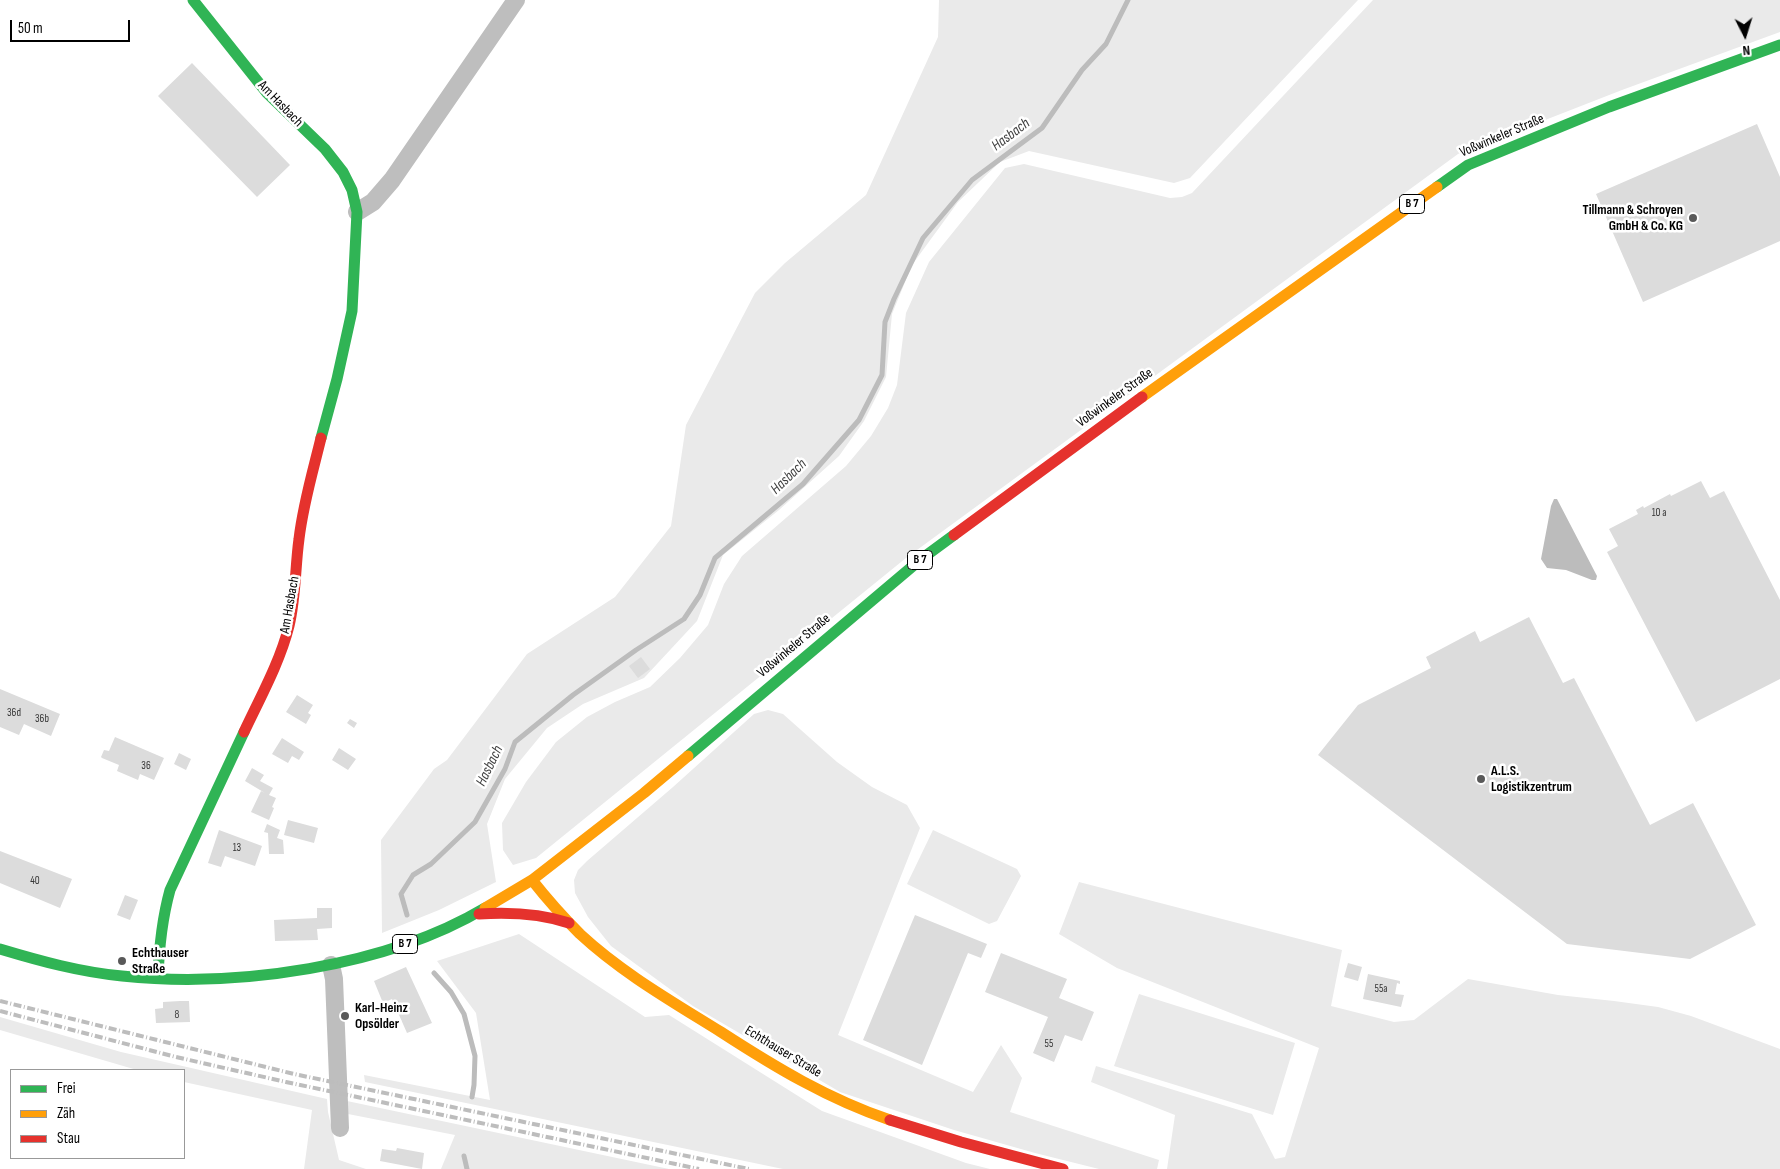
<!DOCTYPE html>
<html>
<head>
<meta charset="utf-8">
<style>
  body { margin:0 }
  #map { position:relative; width:1780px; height:1169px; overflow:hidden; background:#fff; font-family:"Sofia Sans Condensed",sans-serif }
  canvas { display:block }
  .legend { position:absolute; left:10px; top:1069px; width:175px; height:90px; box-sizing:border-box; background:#fff; border:1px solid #999; margin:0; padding:6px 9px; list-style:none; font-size:15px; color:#000 }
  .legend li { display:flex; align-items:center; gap:10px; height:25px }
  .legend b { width:25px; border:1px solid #999 }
  .north { position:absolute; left:1720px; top:10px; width:50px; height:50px; -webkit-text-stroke:4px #fff; paint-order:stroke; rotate:175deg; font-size:14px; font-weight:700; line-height:20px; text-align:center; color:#000 }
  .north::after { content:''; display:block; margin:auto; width:18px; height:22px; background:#000; clip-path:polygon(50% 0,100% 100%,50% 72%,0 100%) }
  .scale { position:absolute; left:10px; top:20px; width:120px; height:22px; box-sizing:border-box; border:2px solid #000; border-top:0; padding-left:6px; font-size:15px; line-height:18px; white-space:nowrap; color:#000; -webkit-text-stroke:4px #fff; paint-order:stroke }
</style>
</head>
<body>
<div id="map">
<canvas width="1780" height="1169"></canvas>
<ul class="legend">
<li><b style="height:6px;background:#30b455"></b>Frei</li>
<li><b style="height:6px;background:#ff9f0a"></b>Zäh</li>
<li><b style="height:6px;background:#e5322d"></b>Stau</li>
</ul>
<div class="north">N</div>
<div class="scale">50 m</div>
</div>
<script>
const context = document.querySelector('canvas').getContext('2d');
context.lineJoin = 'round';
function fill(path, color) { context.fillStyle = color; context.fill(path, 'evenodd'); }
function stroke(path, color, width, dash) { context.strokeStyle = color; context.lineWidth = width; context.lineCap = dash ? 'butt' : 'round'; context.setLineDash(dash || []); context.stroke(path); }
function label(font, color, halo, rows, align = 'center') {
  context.font = font + ' "Sofia Sans Condensed",sans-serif'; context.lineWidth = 5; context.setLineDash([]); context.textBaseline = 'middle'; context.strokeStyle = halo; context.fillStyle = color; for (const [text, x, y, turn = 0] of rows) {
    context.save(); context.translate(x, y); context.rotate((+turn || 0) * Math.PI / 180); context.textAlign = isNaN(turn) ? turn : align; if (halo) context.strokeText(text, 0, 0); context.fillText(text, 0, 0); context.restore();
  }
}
fill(new Path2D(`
  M939,0H1358L1190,178L1174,183L1029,151L1000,162L958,202L912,265L892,314L886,377L864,421L839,456L779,510L723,555L697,621L644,678L583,704L547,728L505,779L487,824L496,882L439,910L382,933L381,840L434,769L447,760L527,654L615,597L671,526L686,425L755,293L785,263L866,195L938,37Z
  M1373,0H1780V32L1622,90L1458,154L906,558L536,858L513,865L503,850L502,823L526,782L556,742L587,717L615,702L650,687L680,658L708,625L724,584L742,556L846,466L871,436L888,408L897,385L906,313L929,262L1005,168L1024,164L1170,198L1182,197L1192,193Z
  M768,710L783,714L837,762L872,787L907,805L920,828L838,1035L973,1092L1001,1045L1022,1078L1010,1112L1159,1160L1157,1169H1099L1035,1153L954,1130L840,1092L693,1006L611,946L588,917L575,893L574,880L578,870L587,861L673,787L754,714Z
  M933,830L1017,869L1021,876L997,921L989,924L907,884Z
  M1079,882L1342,950L1331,1006L1394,1022L1414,1020L1468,979L1558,995L1614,1001L1658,1007L1691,1016L1780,1049V1169H1167L1175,1115L1091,1082L1096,1066L1252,1114L1275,1159L1285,1157L1319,1048L1117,968L1059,934Z
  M519,934L645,1017L669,1015L822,1111L966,1163L990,1169H783L365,1082L364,1075L490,1100L476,1013L437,961Z
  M1139,994L1295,1043L1273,1115L1114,1066Z
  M0,1017L121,1052L327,1099L328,1112L339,1160L366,1169H304L312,1110L184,1082V1070H137L0,1030Z
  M347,1101L669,1169H441L455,1135L348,1114Z`), '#eaeaea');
fill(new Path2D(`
  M1554,499H1557L1597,576L1596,580H1592L1566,570L1547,568L1541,559L1551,506Z`), '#bcbcbc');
stroke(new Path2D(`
  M407,915L401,894L413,875L431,864L475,822L505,769L515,742L573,695L636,650L684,619L700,595L715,558L803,484L859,420L882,375L885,322L894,299L923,238L972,180L1042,128L1082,70L1106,44L1128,0
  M434,973L451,992L464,1014L475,1056L474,1085L472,1097
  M464,1156L467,1169`), '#bcbcbc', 5);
fill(new Path2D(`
  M192,63L290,165L257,197L158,96Z
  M1757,124L1780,177V241L1643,302L1596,194Z
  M1701,481L1710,498L1724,491L1780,600V679L1696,722L1607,552L1618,546L1609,529L1638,514L1636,510L1643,506L1644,508L1670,494L1671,496Z
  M1529,617L1563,683L1574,678L1650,825L1693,803L1756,925L1690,959L1567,944L1318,755L1358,705L1431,668L1426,657L1475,631L1480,642Z
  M641,657L650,669L638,678L629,666Z
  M0,689L60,714L51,736L24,724L19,735L0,727Z
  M297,695L313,705L308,713L311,715L306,724L286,712Z
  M350,719L357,723L354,728L347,723Z
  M115,737L164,758L154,780L140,774L138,780L117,771L119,765L102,758L101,757L104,750L109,751Z
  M282,738L304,752L299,760L292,756L288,763L272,754Z
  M339,748L356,759L348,770L332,760Z
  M179,753L191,759L186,770L174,764Z
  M252,768L264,775L260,781L273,788L269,795L276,798L272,807L274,808L269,820L251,812L261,791L265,793L245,781Z
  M288,820L318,828L314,843L284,835Z
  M267,824L280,830L277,838L283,840L284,854H269L268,833L264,832Z
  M219,830L262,846L255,866L225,856L221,867L208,863Z
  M0,851L72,879L60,908L0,883Z
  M125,895L138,900L130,920L117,915Z
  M317,908H332V928L317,929L318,940L275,941L274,920L317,918Z
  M915,915L987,944L981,958L968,953L922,1065L863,1040Z
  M1001,953L1067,979L1059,998L1094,1012L1082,1041L1065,1035L1054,1062L1033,1053L1048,1017L985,992Z
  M1348,963L1362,967L1358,981L1344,977Z
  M406,967L432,1023L407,1033L392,999L383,1003L374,981Z
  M1368,974L1400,981V984L1397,983L1395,994L1404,995L1401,1007L1363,999Z
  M180,1001H189L190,1022L156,1023L155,1009L163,1008V1002Z
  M397,1148L424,1153L422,1169L380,1161L382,1149L396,1151Z`), '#dcdcdc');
stroke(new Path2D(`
  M357,212L373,202L392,180L516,0
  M331,965L334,979L340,1128`), '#bebebe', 18);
stroke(new Path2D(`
  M193,0L267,93L325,149L343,172L352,190L357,212L352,311L337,379L321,438
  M1437,187L1468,165L1609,107L1780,45
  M688,756L920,560L954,535
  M0,949C40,961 80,972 122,976C236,988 386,967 485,908
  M158,978C159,948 162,919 170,890L244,732`), '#30b455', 11);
stroke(new Path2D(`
  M1142,397L1437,187
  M532,880C547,899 563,917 580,934C622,973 673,1002 721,1032C775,1067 828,1099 890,1120
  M485,908L532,880L644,793L688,756`), '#ff9f0a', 11);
stroke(new Path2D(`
  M954,535L1142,397
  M244,732C260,698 280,662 289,626C296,597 295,568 299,539C303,504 313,471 321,438
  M479,914C510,912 539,913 569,923
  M890,1120L961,1142L1063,1169`), '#e5322d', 11);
stroke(new Path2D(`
  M0,1001L294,1074L749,1169
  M0,1011L176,1057L286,1082L699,1169`), '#bdbdbd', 4, [8, 2.5, 1, 2.5]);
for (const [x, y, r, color] of [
  [1693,218,5,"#595959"],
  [1481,779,5,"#595959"],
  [122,961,5,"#595959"],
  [345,1016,5,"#595959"]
]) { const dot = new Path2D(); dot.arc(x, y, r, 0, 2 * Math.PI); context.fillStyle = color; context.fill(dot); stroke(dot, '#fff', 2); }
label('11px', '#373737', null, [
  ["10 a",1659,513],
  ["36d",14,713],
  ["36b",42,719],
  ["36",146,766],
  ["13",237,848],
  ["40",35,881],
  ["55a",1381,989],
  ["8",177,1015],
  ["55",1049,1044]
]);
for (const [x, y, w] of [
  [1412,204,25],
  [920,560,25],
  [405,944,25]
]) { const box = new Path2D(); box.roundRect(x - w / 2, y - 9.5, w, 19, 4); context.fillStyle = '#fff'; context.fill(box); stroke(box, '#000', 1); }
label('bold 12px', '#000', null, [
  ["B 7",1412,204],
  ["B 7",920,560],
  ["B 7",405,944]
]);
label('14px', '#000', '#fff', [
  ["Am Hasbach",280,104,46],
  ["Voßwinkeler Straße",1502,136,-23],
  ["Voßwinkeler Straße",1115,398,-36],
  ["Am Hasbach",290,605,-80],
  ["Voßwinkeler Straße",794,646,-40],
  ["Echthauser Straße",783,1052,31]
]);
label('bold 14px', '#000', '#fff', [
  ["Tillmann & Schroyen",1683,210,"right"],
  ["GmbH & Co. KG",1683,226,"right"],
  ["A.L.S.",1491,771],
  ["Logistikzentrum",1491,787],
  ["Echthauser",132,953],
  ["Straße",132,969],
  ["Karl-Heinz",355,1008],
  ["Opsölder",355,1024]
], 'left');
label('italic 15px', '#404040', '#fff', [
  ["Hasbach",1011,135,-37],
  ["Hasbach",789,477,-44],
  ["Hasbach",490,766,-64]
]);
</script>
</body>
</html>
